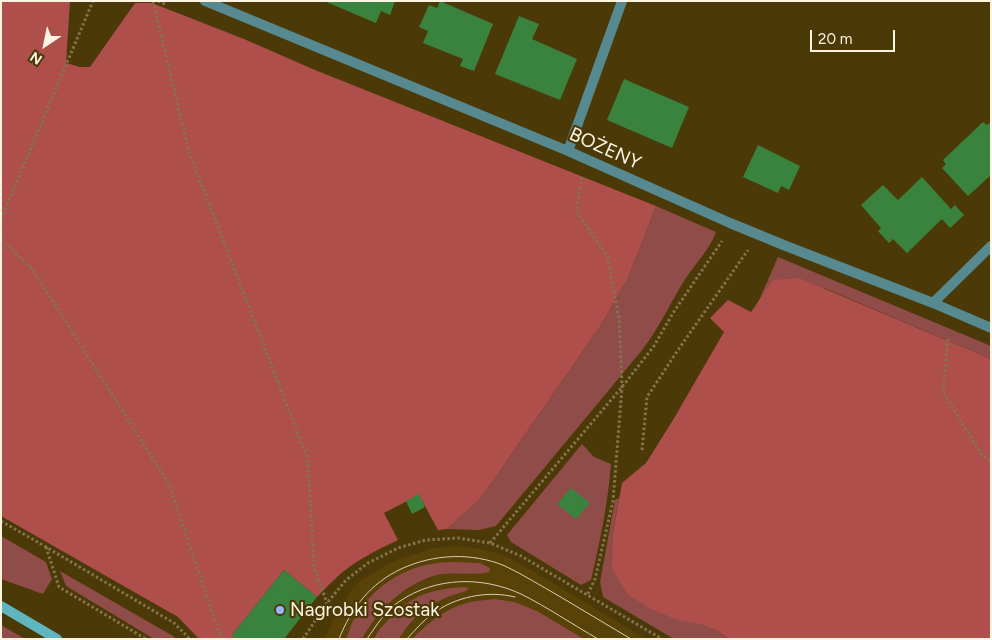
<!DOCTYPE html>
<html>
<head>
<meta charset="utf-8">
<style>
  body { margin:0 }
  #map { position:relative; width:992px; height:640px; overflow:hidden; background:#4c3908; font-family:Figtree,sans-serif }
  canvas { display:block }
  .frame { position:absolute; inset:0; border:2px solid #fdf4e2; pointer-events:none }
  .north { position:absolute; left:20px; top:20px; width:50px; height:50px; -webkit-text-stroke:4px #4c3908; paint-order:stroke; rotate:214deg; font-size:14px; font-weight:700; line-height:20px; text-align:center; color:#fdf4e2 }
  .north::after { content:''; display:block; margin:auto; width:18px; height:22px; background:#fdf4e2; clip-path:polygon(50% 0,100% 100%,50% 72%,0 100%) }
  .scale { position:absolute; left:810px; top:30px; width:85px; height:22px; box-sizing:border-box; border:2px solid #fdf4e2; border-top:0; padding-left:6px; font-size:15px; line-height:18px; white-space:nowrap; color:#fdf4e2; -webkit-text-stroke:4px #4c3908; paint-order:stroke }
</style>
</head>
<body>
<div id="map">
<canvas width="992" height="640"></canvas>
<div class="frame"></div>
<div class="north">N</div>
<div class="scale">20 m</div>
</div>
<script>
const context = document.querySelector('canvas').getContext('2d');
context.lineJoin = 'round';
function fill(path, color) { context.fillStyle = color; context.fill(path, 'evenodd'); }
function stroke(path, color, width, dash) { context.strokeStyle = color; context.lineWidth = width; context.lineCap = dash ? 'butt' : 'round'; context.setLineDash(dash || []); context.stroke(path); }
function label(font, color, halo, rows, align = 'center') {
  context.font = font + ' Figtree,sans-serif'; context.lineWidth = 4.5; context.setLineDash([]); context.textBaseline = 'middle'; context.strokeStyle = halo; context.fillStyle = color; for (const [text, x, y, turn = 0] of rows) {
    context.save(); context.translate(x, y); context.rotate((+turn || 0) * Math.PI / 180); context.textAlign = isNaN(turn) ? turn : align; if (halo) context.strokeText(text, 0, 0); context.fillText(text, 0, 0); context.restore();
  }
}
fill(new Path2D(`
  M451,546L468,547L489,551L504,555L531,570L646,639H584L537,611L458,606L442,614L426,626L412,639H399L404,631L422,611L439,600L452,595L463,587L376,633L374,639H362L370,625L385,606L398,595L421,581L442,574H478L490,568L480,563L456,562L436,563L355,618L346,639H325L336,612L352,589L360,581L385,566L399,559L431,549Z`), '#584208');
fill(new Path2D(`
  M656,206L716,232C710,249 696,263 686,278C671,301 660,327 643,349L496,526L479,530L447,529L481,498L601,325L628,278Z
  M778,257L991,346V359L824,288L757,305Z
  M582,444L594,457L611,464C608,503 600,542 591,580L581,585L511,542L507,535Z
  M619,498L613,532L611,566L699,624L718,631L729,639H674L603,597L600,582L615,500Z
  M1,536L46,562L52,579L43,594L1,579Z
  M456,562L480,563L490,568L489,572C472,576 458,572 442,574C407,581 378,609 362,639H346C349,632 351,624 355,617C372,588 403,567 437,563C443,562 450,562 456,562Z
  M60,571L173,636L176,639H154L66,586Z
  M463,587L469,588L466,591C435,600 416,611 399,639H374C377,631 383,626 388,620C410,596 431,589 463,587Z
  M495,599L514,602L537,611L584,639H412C430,621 450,605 476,601C482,600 489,600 495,599Z
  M1,625L25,639H1Z`), '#8f4c48');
fill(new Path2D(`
  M1,1H70L66,63L80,67H90L135,3H152L244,39L315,70L656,206L628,278L601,325L481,498L447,529L438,530L419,495L384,513L398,540C375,551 352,562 334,580C328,585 323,591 317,597L284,570L232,635L236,639H199L178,617L1,516Z
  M799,278L991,359V639H729L718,631L699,624L677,620L649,608L627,594L611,566L613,532L622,483L646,463L673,420L724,332L710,318L728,300L751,312L773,280Z`), '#ae4f4b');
fill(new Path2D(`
  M324,1H395L390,15L381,11L376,23Z
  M440,1L493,24L474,71L460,66L463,59L423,43L428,31L419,27L429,5L437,8Z
  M519,16L539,24L532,39L577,59L560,100L495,74Z
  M624,79L689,107L672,148L607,120Z
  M983,122L987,125L991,122V175L968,196L942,168L946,164L943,160Z
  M758,145L800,166L789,190L781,186L778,193L743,177Z
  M922,177L951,209L955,205L964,215L950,228L942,219L907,253L893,239L889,243L878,231L881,228L861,205L883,185L898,200Z
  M571,488L590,503L576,519L557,504Z
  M419,494L425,507L412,514L406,501Z
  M284,570L317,597L284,639H236L232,635Z`), '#3a833f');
stroke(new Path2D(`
  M153,1L189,152L308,460L314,567L327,603
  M158,1L165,4
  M582,177L576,211L607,255L619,318L622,387L613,501L595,579L587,596
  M1,219L93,1
  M1,239L33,270L169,484L219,632L223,639
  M948,339L943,393L983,456L991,462
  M642,450L647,397L678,350L748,250
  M1,521L46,547L174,623L190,639
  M490,543L622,387L654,346L673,313L722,241
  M46,547L59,587L146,639
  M303,639L327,603L346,580L368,563L398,548L426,540L458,538L490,543L521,556L662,639`), '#84744d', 3, [2.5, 2.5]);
stroke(new Path2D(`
  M205,1L568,151L730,223L786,246L933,303L991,328
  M568,151L622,1
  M933,303L991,246`), '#568a90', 10);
stroke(new Path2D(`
  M1,606L57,639`), '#5fb6bf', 10);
stroke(new Path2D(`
  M339,639C351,608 371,583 401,569C433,554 472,552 505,566C524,575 541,586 559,596C583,610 607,625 631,639
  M367,639C376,626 386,610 400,601C436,577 482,576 521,594C547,607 572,624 598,639
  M407,639C415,630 423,621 432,614C455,597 487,590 515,597`), '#d9ceb5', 1);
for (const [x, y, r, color] of [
  [280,610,5,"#95b6fd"]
]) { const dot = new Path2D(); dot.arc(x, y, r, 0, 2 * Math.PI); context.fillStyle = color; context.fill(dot); stroke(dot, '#4c3908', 2); }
label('19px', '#fdf4e2', '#4c3908', [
  ["BOŻENY",605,149,24]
]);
label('19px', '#fdf4e2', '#4c3908', [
  ["Nagrobki Szostak",290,610]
], 'left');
</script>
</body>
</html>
